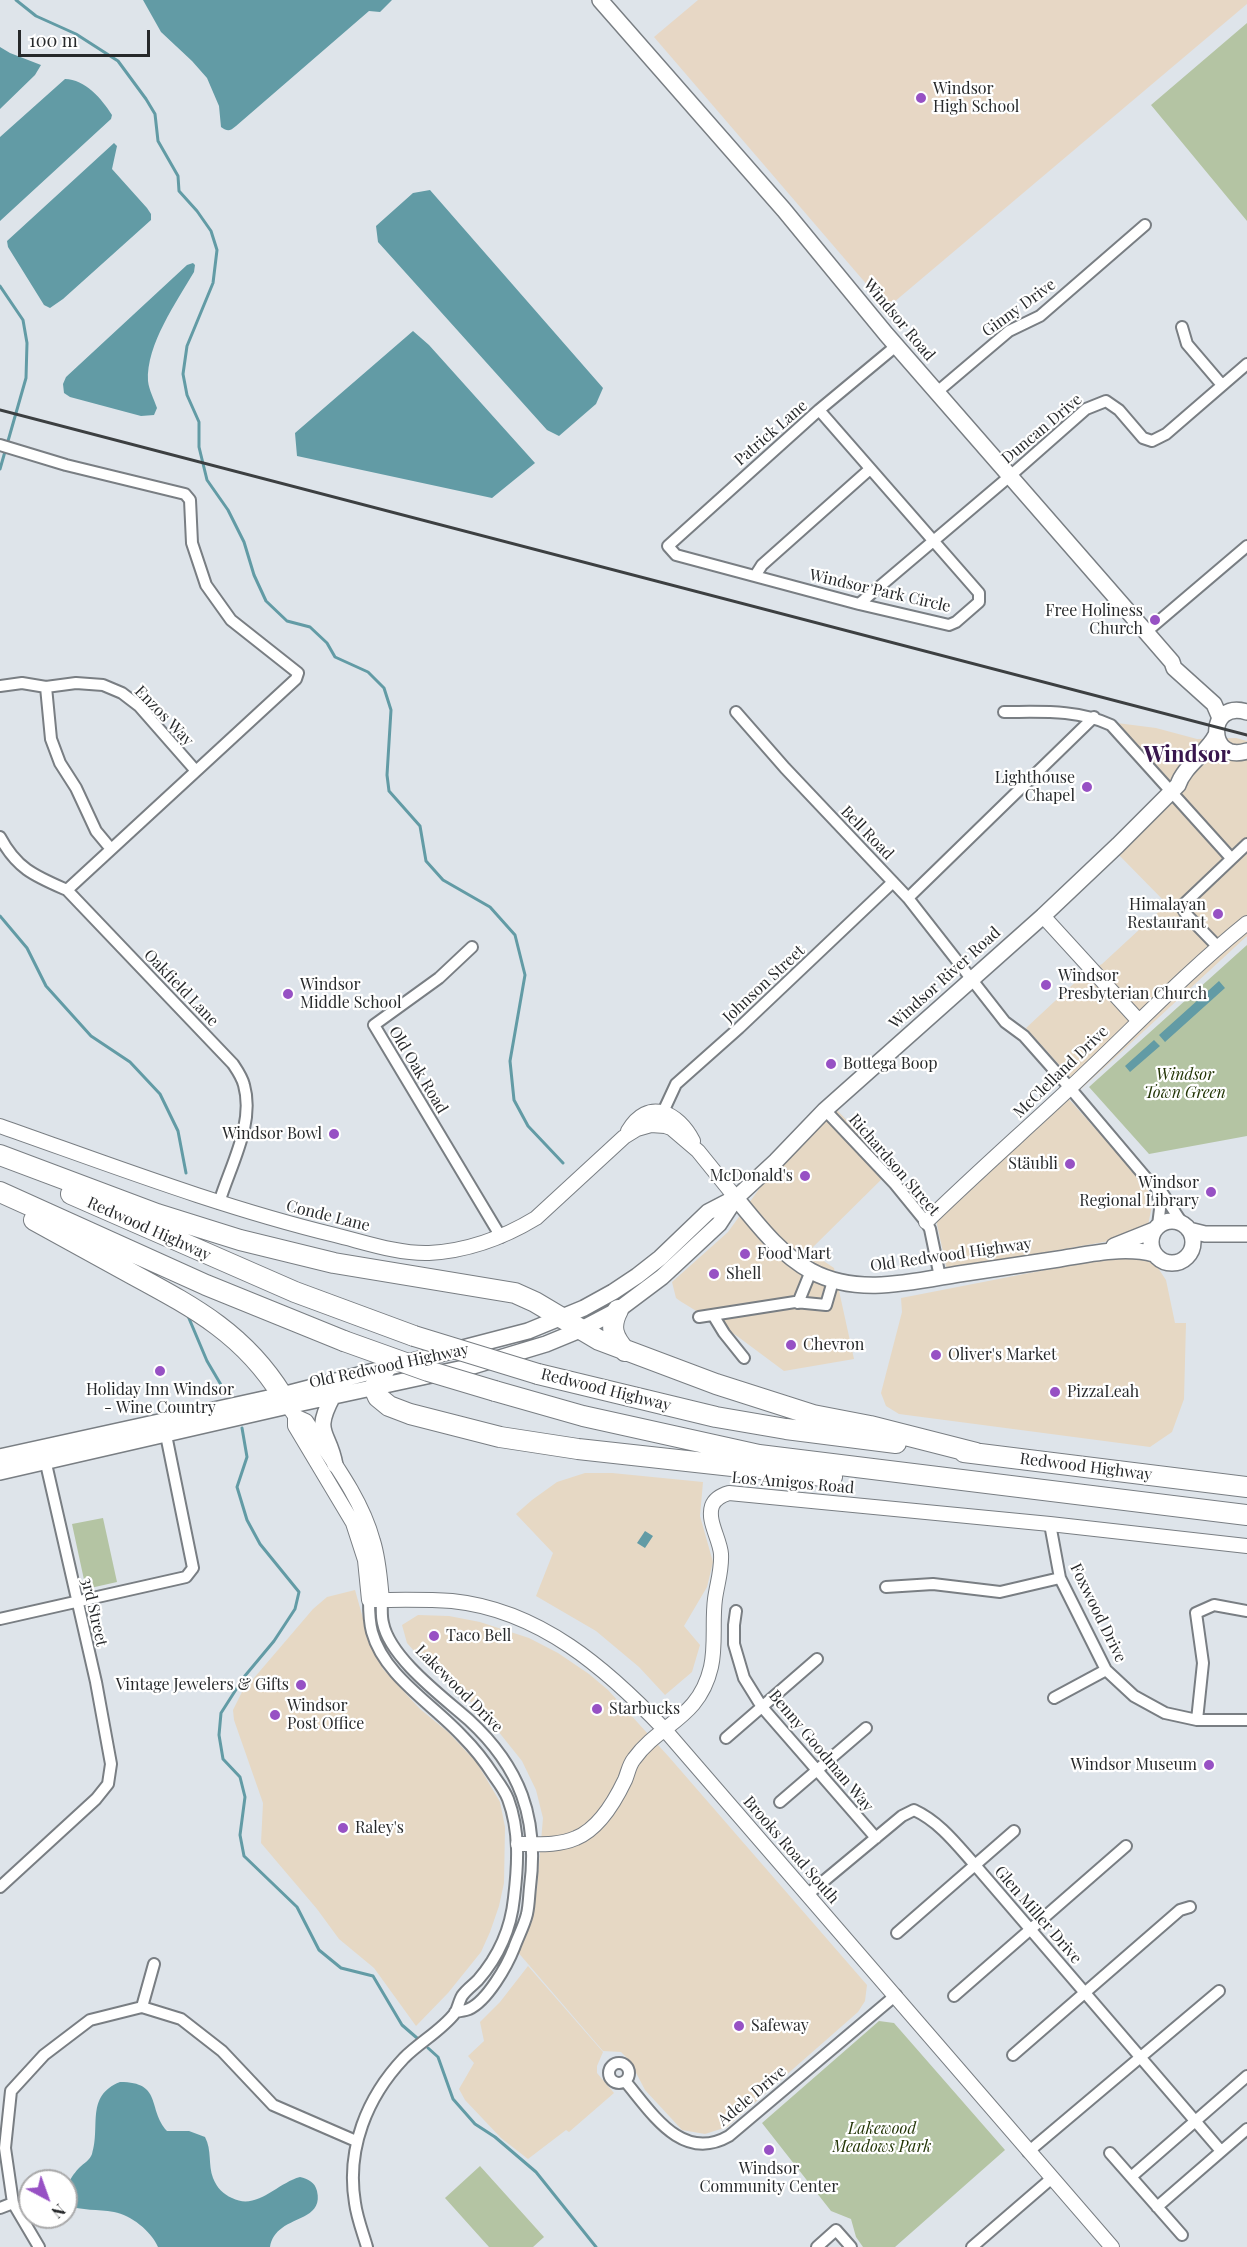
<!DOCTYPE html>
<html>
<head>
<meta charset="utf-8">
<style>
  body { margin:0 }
  #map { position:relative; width:1247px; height:2247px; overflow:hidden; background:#dee4ea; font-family:"Playfair Display",serif }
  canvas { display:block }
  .north { position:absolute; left:18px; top:2169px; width:60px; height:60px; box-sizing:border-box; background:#fff; border:2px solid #a9a9aa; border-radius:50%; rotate:139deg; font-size:16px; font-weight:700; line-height:24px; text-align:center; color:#27292b }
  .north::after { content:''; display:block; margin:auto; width:21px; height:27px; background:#9751c4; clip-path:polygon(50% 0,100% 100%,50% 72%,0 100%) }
  .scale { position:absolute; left:18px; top:30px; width:132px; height:27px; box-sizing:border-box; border:3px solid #27292b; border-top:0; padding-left:8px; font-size:18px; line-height:21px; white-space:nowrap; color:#27292b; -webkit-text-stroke:4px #fff; paint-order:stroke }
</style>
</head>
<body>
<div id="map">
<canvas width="1247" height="2247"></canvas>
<div class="north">N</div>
<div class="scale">100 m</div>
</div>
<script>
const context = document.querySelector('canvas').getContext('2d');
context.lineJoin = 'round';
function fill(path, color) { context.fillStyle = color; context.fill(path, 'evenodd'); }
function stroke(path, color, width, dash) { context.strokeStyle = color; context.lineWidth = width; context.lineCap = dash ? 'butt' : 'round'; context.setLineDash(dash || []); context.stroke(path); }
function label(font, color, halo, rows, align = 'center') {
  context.font = font + ' "Playfair Display",serif'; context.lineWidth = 4.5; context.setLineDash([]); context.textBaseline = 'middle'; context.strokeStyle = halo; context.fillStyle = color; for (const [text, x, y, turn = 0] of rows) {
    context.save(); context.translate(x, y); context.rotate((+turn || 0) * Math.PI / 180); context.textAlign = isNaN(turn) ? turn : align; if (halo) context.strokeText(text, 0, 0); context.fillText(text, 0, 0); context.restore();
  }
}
fill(new Path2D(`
  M1117,723L1156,728L1197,739L1236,738L1247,741V936L1081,1089L1026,1028L1084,974L1102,964L1167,904L1116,852L1181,796Z
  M1066,1096L1147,1186L1152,1206L1148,1225L1115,1240L947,1270L936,1220Z
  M834,1107L893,1168L809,1251L834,1268L854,1359L784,1371L737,1336L680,1301L676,1298L672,1282L728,1232L762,1185Z
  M1132,1253L1144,1255L1154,1262L1166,1280L1175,1323H1186L1184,1399L1172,1432L1150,1447L899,1414L886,1406L881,1393L902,1312L901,1298Z
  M585,1473H612L703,1482L700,1516L713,1562L707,1587L684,1626L700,1645L692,1672L665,1695L639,1667L596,1631L536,1596L553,1553L516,1514L532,1500L557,1482Z
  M355,1590L366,1629L383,1669L420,1709L448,1732L477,1763L500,1802L505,1827L504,1883L499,1906L490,1932L481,1952L448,1993L416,2026L374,1968L339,1939L317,1909L261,1843L263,1803L234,1720L233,1710L242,1692L313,1609L327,1597Z
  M418,1615L449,1616L480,1622L529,1638L558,1653L589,1674L608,1690L669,1757L867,1985L865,2001L858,2012L727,2127L705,2134L682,2130L645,2090L630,2061L621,2052L603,2051L516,1950L530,1922L537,1888L543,1818L536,1790L522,1761L482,1711L429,1668L407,1643L402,1625Z
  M528,1966L603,2052L597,2066V2073L614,2093L569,2132L566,2130L528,2159L501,2138L465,2100L459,2089L474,2063L468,2056L484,2041L480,2022L500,2002Z`), '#e6d8c4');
fill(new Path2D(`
  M698,0H1247V4L887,308L654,37Z`), '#e7d7c5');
fill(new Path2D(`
  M1247,23V221L1151,105Z
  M1247,945V1136L1149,1154L1089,1087Z
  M103,1518L117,1582L86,1589L72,1524Z
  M879,2021L894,2023L1005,2150L895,2247H863L856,2237L851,2219L831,2211L762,2123Z
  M480,2166L544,2237L533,2247H489L445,2198Z`), '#b4c4a3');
fill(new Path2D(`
  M143,0H392L380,12L369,11L236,126C230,131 228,132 221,127L219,106L207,78L192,61L161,32Z
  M0,47L10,53L41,65L35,75L0,109Z
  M65,79C85,79 102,99 112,115L111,119L0,221V137Z
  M114,143L117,146L112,169L147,208L151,214V220L63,299L50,308L44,305L8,247L7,241Z
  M430,190L603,388L596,404L559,436L547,430L378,242L376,226L413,193Z
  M193,263L195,265L194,272C177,301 146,345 148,381C149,390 154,399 157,408L154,415L141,416L70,397L64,393L63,384L66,377L187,265Z
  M413,331L429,345L535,463L492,498L297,456L295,433Z
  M1219,981L1225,988L1165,1042L1159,1035Z
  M1154,1040L1160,1046L1130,1072L1125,1066Z
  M645,1531L653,1536L645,1548L637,1543Z
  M120,2082C163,2082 147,2109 167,2131H189L205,2137C212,2150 208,2165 213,2178C217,2188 223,2194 232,2198C257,2211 277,2183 300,2177C308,2179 315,2182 317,2191C323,2216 296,2217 282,2228C276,2232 271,2239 270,2247H158C151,2231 131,2215 114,2212C97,2209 83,2211 66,2205C66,2188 67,2181 79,2168C84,2163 90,2160 92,2154C101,2126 85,2096 120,2082Z`), '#629ba5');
stroke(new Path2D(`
  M16,0L36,16L76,34L118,61L146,99L155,114L158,141L178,176L179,191L197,211L211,231L217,250L213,283L187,346L183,374L187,395L199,422V447L207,480L228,510L244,542L254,575L266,601L287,621L310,627L327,643L335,657L368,672L384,688L391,710L387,775L389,791L420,826L426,861L443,880L490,907L515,935L525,975L510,1061L514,1100L528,1126L563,1163
  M0,286L23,320L27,343L26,378L0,469
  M0,916L27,948L46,986L91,1036L130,1062L160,1094L178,1131L186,1173
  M188,1316L207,1361L227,1395
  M242,1428L247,1457L237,1487L247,1520L260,1544L299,1592L295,1609L274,1641L244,1677L221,1713L219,1735L223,1759L240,1777L245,1797L240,1835L244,1856L297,1907L319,1950L341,1968L373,1976L402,2025L417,2038
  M428,2048L438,2057L453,2099L475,2124L495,2137L536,2172L596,2247`), '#629ba5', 3);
const minor = new Path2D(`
  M1182,327L1187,344L1222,385
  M937,392L1009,331L1040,316L1145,225
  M819,410L979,593V602L956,622L949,625L859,604L676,555L668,546L819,410L896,346
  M0,445L66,465L185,494L190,500L192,543L206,585L231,620L298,673L296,679L67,890
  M755,576L762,565L870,469
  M859,604L1010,476L1086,409L1106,401L1119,410L1143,438L1152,441L1166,434L1247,364
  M1146,632L1247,546
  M0,686L22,683L46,687L76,683L103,685L122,693L139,706L196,771
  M46,687L51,739L60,763L76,788L96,831L111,849
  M736,712L785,768L908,898L1005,1022L1024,1036L1070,1088L1147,1179L1163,1194L1182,1223
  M1004,712C1040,712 1077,709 1111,725L1231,858
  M0,837C17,869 35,876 67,890L233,1064C237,1070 242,1077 244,1085C255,1124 230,1166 219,1203
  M908,898L1094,717
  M472,947L439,978L374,1025L501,1237
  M1218,947L1186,914L1183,909L1185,903L1247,844
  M825,1110L895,1184L926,1222L930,1229L940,1277
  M663,1112L676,1084L739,1028L893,882
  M1157,1188L1160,1209L1158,1225
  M798,1303L811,1271
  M713,1315L724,1333L744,1358
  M699,1317L795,1302L826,1305L833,1281
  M1050,1524L1060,1578L1106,1670L1134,1696L1165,1713L1197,1720H1247
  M886,1587L933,1584L1000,1592L1060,1578
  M382,1600C382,1607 381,1615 383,1623C390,1658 443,1697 469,1720C520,1767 539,1818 530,1887C529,1896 529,1905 527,1914C524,1926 518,1937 514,1948C507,1966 487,2001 469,2009C465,2011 459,2011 455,2012
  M736,1611L734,1625V1644L744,1678L762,1707L876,1838
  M0,1619L186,1577L193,1568L166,1435
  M1054,1698L1106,1670
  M1197,1720L1203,1663L1196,1613L1214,1605L1247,1611
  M726,1738L817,1659
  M780,1802L866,1728
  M0,1887L96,1799L108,1784L111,1764L96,1682L44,1455
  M807,1895L902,1816L914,1810C940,1822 957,1845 975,1865L1221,2151
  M897,1933L1014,1831
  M954,1996L1126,1846
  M142,2007L154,1964
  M1013,2055L1180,1910L1190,1907
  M609 2073a10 10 0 1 1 20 0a10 10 0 1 1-20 0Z
  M625,2081C652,2113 682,2163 729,2136L896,1995
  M1028,2152L1219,1991
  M1110,2153L1182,2235
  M1131,2177L1247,2076
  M1157,2207L1247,2129
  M0,2208L13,2203
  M39,2247L13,2203L5,2148L11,2091L44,2055L90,2020L142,2007L181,2019L222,2051L273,2105L356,2141
  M367,2247C363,2233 357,2218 355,2203C346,2149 367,2097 404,2058C420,2042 442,2030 455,2013C458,2008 459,2001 462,1996C466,1990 473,1985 478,1980C498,1957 511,1928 514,1898C518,1865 520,1831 508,1799C505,1791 499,1783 494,1776C485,1762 475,1749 463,1737C433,1704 384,1676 372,1632C369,1621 369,1611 369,1600
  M817,2247L836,2230L851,2247
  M972,2247L1052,2178`);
const tertiary = new Path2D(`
  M1043,916L1138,1020
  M0,1126C111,1165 220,1207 335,1235C364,1242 398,1254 429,1253C467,1251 503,1238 536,1218L624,1137L637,1129L651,1125L665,1126L671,1128L698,1151L736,1198
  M628,1131C648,1097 678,1112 693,1141
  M926,1222C973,1176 1022,1133 1070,1088C1129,1033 1184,974 1247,923
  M288,1406L295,1416V1426L353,1523L365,1560L369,1600C396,1600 425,1599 452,1601C540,1610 607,1669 665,1730C814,1902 962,2075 1112,2247
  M295,1416L306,1421C331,1459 361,1497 373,1541C379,1560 380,1580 382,1600
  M518,1844C537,1844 558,1846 576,1838C598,1829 615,1801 625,1780C628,1773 629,1765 634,1759C660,1723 699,1719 711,1667C716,1645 712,1621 715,1599C717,1584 722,1570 721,1554C720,1539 707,1521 712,1506C715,1498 722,1495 729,1493L1050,1524L1247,1546`);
const secondary = new Path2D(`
  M600,0L784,210L886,334L1146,632L1172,662L1174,668L1214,704L1220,718
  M1247,712C1206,699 1207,764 1247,751
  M736,1198C758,1225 780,1254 811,1271C857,1296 911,1282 959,1274C992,1269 1026,1264 1059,1259C1088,1254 1125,1246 1154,1254
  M1151 1242a21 21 0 1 1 42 0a21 21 0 1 1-42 0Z
  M1189,1230L1205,1234H1247
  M1114,1246L1154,1230
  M333,1396C312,1435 329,1430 335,1465
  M0,1457L282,1395L528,1331L584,1308L613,1292L637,1276L660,1258L708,1212L733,1199
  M0,1472L288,1406L473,1366L546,1344L580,1330L618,1310L662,1277L719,1224L736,1198L776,1161L825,1110L1043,916L1118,845L1178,785C1184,766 1207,753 1216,735`);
const motorway = new Path2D(`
  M0,1155L157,1214L240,1240L334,1263L515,1293L535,1302L599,1340L716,1384L813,1415L870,1426L976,1453
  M0,1192L206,1285L344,1341
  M71,1194L295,1292L414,1336
  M34,1220C67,1238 101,1257 134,1275C195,1308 244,1334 282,1395
  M618,1310C609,1327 613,1337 625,1351
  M386,1367L374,1388L378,1397L389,1406L410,1414L500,1437L578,1449L832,1477
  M538,1374L716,1417L786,1429L896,1443
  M495,1391L583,1416L759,1455L1247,1515
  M964,1452L1247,1487`);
stroke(minor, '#797e83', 14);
stroke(tertiary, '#797e83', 16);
stroke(secondary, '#797e83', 18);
stroke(motorway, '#797e83', 22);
stroke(minor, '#fff', 10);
stroke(tertiary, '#fff', 14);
stroke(secondary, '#fff', 15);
stroke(motorway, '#fff', 20);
stroke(new Path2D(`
  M0,410L1247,735`), '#3c3f41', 3);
const motorwayBridge = new Path2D(`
  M414,1336L538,1374
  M344,1341L428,1371L495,1391`);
stroke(motorwayBridge, '#797e83', 22, []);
stroke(motorwayBridge, '#fff', 20);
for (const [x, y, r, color] of [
  [921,98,6,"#9751c4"],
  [1155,620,6,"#9751c4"],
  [1087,787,6,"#9751c4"],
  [1218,914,6,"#9751c4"],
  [1046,985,6,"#9751c4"],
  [288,994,6,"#9751c4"],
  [831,1064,6,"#9751c4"],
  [334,1134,6,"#9751c4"],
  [1070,1164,6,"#9751c4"],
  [805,1176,6,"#9751c4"],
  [1211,1192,6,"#9751c4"],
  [745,1254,6,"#9751c4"],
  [714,1274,6,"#9751c4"],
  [791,1345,6,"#9751c4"],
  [936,1355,6,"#9751c4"],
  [160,1371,6,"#9751c4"],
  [1055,1392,6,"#9751c4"],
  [434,1636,6,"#9751c4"],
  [301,1685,6,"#9751c4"],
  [597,1709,6,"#9751c4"],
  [275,1715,6,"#9751c4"],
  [1209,1765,6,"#9751c4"],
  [343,1828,6,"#9751c4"],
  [739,2026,6,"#9751c4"],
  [769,2150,6,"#9751c4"]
]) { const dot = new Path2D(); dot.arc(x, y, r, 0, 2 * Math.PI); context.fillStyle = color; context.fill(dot); stroke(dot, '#fff', 2); }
label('16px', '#27292b', '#fff', [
  ["Windsor",933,89],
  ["High School",933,107],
  ["Free Holiness",1143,611,"right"],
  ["Church",1143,629,"right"],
  ["Lighthouse",1075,778,"right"],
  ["Chapel",1075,796,"right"],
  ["Himalayan",1206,905,"right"],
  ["Restaurant",1206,923,"right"],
  ["Windsor",1058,976],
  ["Presbyterian Church",1058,994],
  ["Windsor",300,985],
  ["Middle School",300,1003],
  ["Bottega Boop",843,1064],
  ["Windsor Bowl",322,1134,"right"],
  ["Stäubli",1058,1164,"right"],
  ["McDonald's",793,1176,"right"],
  ["Windsor",1199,1183,"right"],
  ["Regional Library",1199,1201,"right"],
  ["Food Mart",757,1254],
  ["Shell",726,1274],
  ["Chevron",803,1345],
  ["Oliver's Market",948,1355],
  ["Holiday Inn Windsor",160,1390,"center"],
  ["- Wine Country",160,1408,"center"],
  ["PizzaLeah",1067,1392],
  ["Taco Bell",446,1636],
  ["Vintage Jewelers & Gifts",289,1685,"right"],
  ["Windsor",287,1706],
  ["Post Office",287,1724],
  ["Starbucks",609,1709],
  ["Windsor Museum",1197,1765,"right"],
  ["Raley's",355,1828],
  ["Safeway",751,2026],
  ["Windsor",769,2169,"center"],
  ["Community Center",769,2187,"center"]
], 'left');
label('16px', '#27292b', '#fff', [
  ["Ginny Drive",1019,308,-36],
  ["Windsor Road",899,320,50],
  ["Duncan Drive",1042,429,-40],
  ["Patrick Lane",771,433,-41],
  ["Windsor Park Circle",880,591,13],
  ["Enzos Way",164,716,46],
  ["Bell Road",867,833,46],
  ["Windsor River Road",945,978,-42],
  ["Johnson Street",764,984,-43],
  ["Oakfield Lane",181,988,46],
  ["Old Oak Road",418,1070,59],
  ["McClelland Drive",1061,1072,-44],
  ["Richardson Street",894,1165,49],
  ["Conde Lane",328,1216,14],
  ["Redwood Highway",149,1229,24],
  ["Old Redwood Highway",951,1255,-8],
  ["Old Redwood Highway",389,1366,-12],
  ["Redwood Highway",606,1390,14],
  ["Redwood Highway",1086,1467,7],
  ["Los Amigos Road",793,1483,5],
  ["3rd Street",94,1612,77],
  ["Foxwood Drive",1098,1613,64],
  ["Lakewood Drive",459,1689,45],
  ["Benny Goodman Way",821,1751,50],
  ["Brooks Road South",791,1850,49],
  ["Glen Miller Drive",1038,1915,49],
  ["Adele Drive",752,2096,-40]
]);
label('italic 16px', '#223405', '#fff', [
  ["Windsor",1185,1075],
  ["Town Green",1185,1093],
  ["Lakewood",882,2129],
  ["Meadows Park",882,2147]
]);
label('bold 22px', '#38164d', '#fff', [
  ["Windsor",1187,755]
]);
</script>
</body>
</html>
